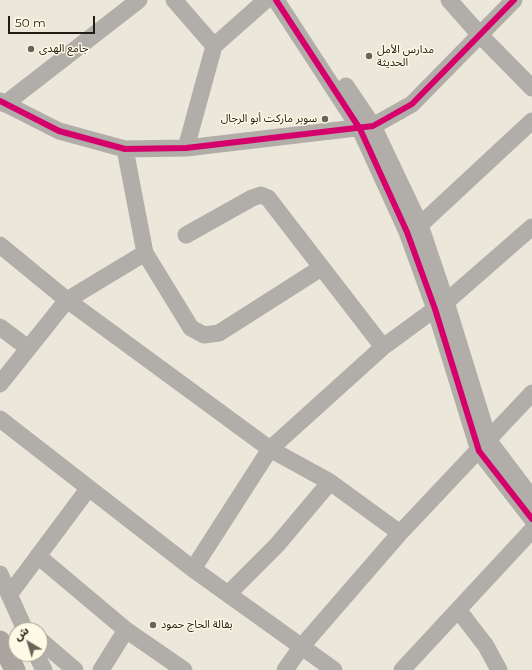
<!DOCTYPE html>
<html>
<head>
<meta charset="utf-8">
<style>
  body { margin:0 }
  #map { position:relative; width:532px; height:670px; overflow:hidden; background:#ebe7da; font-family:Montserrat,"Noto Sans Arabic",sans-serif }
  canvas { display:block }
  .north { position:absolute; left:8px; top:622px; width:40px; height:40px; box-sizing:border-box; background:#fef9e5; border:1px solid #a5a191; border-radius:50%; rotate:322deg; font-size:11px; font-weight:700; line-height:16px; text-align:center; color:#201d14 }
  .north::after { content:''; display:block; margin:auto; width:14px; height:18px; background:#676459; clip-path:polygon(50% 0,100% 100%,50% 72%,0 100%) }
  .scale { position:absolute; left:8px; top:16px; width:87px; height:18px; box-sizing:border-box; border:2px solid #201d14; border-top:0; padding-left:5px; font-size:12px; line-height:14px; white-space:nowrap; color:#201d14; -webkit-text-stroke:3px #fef9e5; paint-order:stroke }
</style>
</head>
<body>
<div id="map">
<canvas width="532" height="670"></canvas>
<div class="north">ش</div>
<div class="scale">50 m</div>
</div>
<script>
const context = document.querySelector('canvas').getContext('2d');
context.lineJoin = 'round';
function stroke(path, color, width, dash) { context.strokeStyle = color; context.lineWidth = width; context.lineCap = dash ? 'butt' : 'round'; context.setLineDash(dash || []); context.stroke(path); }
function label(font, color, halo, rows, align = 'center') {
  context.font = font + ' Montserrat,"Noto Sans Arabic",sans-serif'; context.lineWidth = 3; context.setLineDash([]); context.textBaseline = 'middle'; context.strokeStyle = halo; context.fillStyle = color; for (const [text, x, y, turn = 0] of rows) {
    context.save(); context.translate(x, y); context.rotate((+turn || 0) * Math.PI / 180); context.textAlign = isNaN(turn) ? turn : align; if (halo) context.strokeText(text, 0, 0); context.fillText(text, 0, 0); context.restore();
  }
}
stroke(new Path2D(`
  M174,0L214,46
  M276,0L360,129L407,232L435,309L479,451L532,519
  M449,0L480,35L532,88
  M346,86L373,126L420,225L446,302L489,441L532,498
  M0,101L59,131L125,149L186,148L373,126L412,104L514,0
  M5,104L139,0
  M186,148L214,46L266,0
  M125,149L145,253L191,328L204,335L219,333L321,268
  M410,230L420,225L532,121
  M186,235L252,198L261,195L268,198L383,347
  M0,245L67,300L270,449L330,482L400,533
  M446,302L532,227
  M0,327L28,348
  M0,384L67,300L145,253
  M0,419L193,569L334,670
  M38,556L126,630L184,670
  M193,569L270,449L383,347L435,309
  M0,574L25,630
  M228,594L277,545L330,482
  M9,595L88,489
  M459,611L486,646L499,670
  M40,640L75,670
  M36,654L44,670
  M101,670L126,630
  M285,670L302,646L400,533L532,393
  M402,670L532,530`), '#b1aeaa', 17);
stroke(new Path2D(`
  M0,641L15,670`), '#aaa69f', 21);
stroke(new Path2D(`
  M276,0L360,129L407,232L435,309L479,451L532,519
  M0,101L59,131L125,149L186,148L373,126L412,104L514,0`), '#d6006c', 6);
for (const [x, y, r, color] of [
  [31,49,4,"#676459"],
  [369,56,4,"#676459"],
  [325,119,4,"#676459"],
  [153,625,4,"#676459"]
]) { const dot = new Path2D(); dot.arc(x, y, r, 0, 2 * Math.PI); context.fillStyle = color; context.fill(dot); stroke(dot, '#fef9e5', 1.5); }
label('11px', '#201d14', '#fef9e5', [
  ["جامع الهدى",39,49],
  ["مدارس الأمل",377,50],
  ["الحديثة",377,63],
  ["سوبر ماركت أبو الرجال",317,119,"right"],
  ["بقالة الحاج حمود",161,625]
], 'left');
</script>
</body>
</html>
